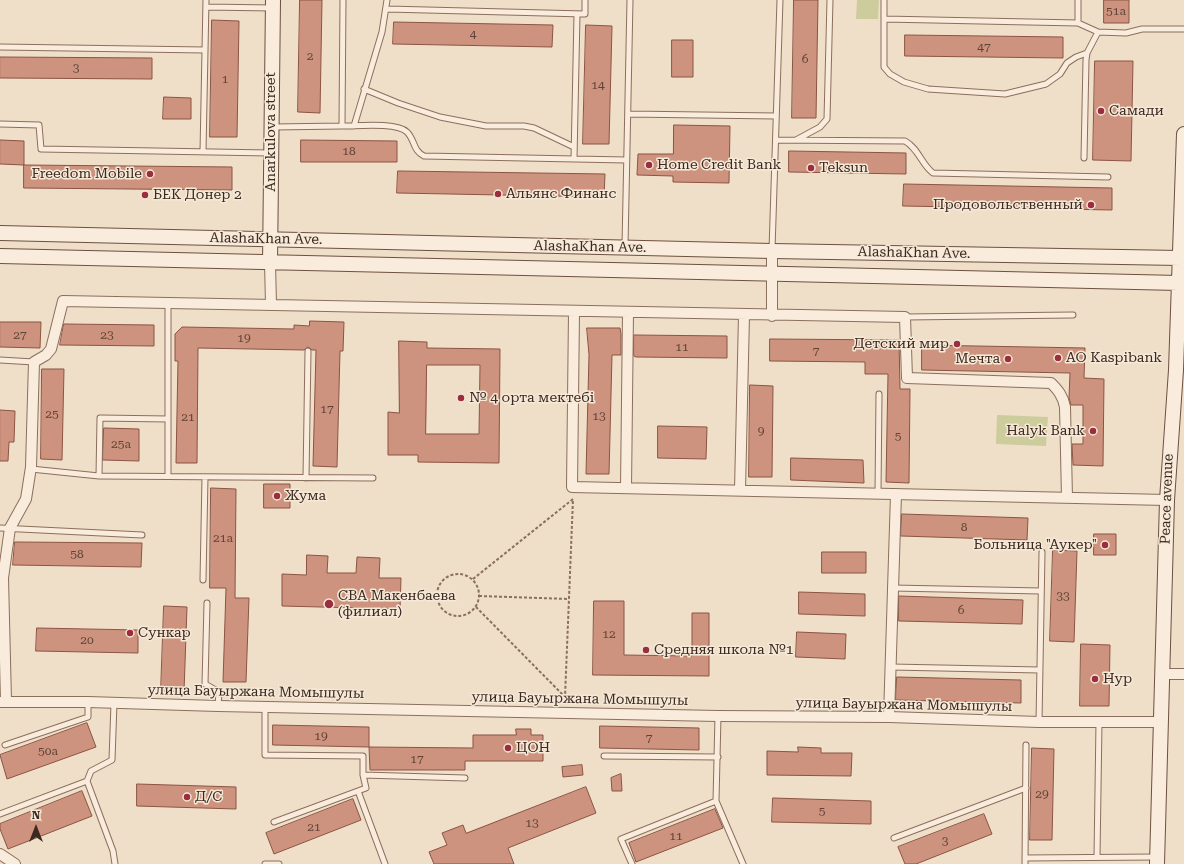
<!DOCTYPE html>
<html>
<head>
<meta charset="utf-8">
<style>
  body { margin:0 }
  #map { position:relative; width:1184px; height:864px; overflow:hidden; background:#efdec8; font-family:"Roboto Serif",serif }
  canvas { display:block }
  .north { position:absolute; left:16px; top:808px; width:40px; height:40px; -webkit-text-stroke:3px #f6e9d8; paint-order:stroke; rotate:0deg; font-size:11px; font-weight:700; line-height:16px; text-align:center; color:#3c2920 }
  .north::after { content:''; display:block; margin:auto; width:14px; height:18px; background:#3c2920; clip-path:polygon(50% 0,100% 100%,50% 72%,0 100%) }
</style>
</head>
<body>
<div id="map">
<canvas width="1184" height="864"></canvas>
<div class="north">N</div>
</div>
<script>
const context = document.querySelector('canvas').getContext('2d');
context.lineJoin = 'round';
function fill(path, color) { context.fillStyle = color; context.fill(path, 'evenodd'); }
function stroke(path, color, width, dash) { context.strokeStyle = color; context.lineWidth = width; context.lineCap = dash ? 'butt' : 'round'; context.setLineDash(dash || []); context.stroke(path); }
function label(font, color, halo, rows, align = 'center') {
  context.font = font + ' "Roboto Serif",serif'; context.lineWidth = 3; context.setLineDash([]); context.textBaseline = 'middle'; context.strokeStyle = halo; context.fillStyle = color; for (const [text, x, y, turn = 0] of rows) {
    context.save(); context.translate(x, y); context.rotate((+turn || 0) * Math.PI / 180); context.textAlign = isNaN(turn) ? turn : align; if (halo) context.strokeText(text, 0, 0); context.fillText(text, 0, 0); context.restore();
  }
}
fill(new Path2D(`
  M857,0H879L878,19H856Z
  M997,415L1048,417L1046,446L996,444Z`), '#cdcc9c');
const building = new Path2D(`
  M300,0H322L320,113L298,112Z
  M794,0H818L816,118H792Z
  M1104,0H1129V23H1104Z
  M212,20L239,21L237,137H210Z
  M394,22L553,25L552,47L393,44Z
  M586,25L612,26L609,144H583Z
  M905,35L1063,37V58L905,56Z
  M672,40H693V77H672Z
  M0,57L152,58V79L0,78Z
  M1095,61H1133L1131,161L1093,160Z
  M164,97L191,98V119H163Z
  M674,125L730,126L729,183L673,182V176L637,175L638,154H673Z
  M0,140L24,141V165L0,164Z
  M301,140L397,141V162H301Z
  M789,151L906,153V174L789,172Z
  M24,165L232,167V190L24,188Z
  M398,171L605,174L604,197L397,193Z
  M904,184L1112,188V210L903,206Z
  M310,321L344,322L343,351H340L337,467L313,466L316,350H312L308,347L304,350L198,348L197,463H176L178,361H175V334L182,327L294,329V325L309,326Z
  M0,322H41L40,348L0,347Z
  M64,324L154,325V346L60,345Z
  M587,328H620L621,334V355H612L609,474H586L589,355Z
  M634,335L727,336V358L636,357L634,356Z
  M770,339L899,340L900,389H910L909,483L886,482L888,374H865V362L770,361Z
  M399,341L427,342V348L500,349L499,463L418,462V455H388V412L399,413ZM427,365H480L479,434H426Z
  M922,345L1085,348L1084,378L1104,379L1103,466L1073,465L1072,444H1083V405H1071L1069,398L1070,373L922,370Z
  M42,369H64L62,460L41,459Z
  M750,385L773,386L772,477H749Z
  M0,410L15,411L14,442H9L8,461H0Z
  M658,426L707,427L706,459L658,458Z
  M104,428L139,429V461L103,460Z
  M791,458L863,460L864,483L791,480Z
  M264,484H290V508H264Z
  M211,488L236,489L235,598H249L246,682H223L226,588H210Z
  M902,514L1028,518L1027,540L901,536Z
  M1094,534H1116V555H1094Z
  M15,542L142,543L141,567L13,565Z
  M1053,550L1077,551L1074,642L1050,641Z
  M822,552H866V573H822Z
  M307,555L328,556L327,573H356L357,557L380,558L379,578H401L400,609L282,606V574L306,575Z
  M799,592L865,594V616L799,614Z
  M899,596L1023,600L1022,624L899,621Z
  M594,601H624V655L692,656V613H709V676L593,675Z
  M164,606L187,607L184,692L161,691Z
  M37,628L138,630V653L36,651Z
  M797,632L846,634L845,659L796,657Z
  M1081,644L1110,645L1109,706H1080Z
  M897,677L1021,680V703L896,700Z
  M87,723L96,747L7,779L0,755Z
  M273,725L369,727V747L273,745Z
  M600,726L699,728V750L600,748Z
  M516,729H531V735H543V761H465V770H370L369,747L473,748V735H516Z
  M798,747L821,748V753H852L851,776L767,775V751L798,752Z
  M1032,748L1054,749L1052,840H1030Z
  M582,765L583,775L563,777L562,767Z
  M621,774L622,791H612L611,778Z
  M137,784L236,787V809L137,806Z
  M586,787L596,813L508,848L514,864H434L429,852L447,845L442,833L463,825L466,833Z
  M82,791L92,816L8,849L0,829V824Z
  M773,798L871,801V824L772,822Z
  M353,799L361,820L274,854L266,833Z
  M715,809L723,828L636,862L629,843Z
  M984,814L992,834L916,864H905L898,847Z`);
fill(building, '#cd937e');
stroke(building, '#8b5443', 1);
const lane = new Path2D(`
  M884,0V67L890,74L904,82L928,89L1005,94L1046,84L1060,74L1067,63L1076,57L1087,53
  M1078,0V23L1098,32
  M206,7L273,8
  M387,9L585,14V0
  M884,19L1078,23
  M0,47L205,50
  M364,89L398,103L440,117L486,126H524L534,128L574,147
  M628,114L776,116
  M0,124L39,125L41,149L270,153
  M342,126C357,126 397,122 407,132C415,140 413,151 424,156L626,160
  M354,126L382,32L387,0
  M273,127L342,126L343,0
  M776,140L905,141C919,149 921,164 933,173L1108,177
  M796,140L820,127L827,119L830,0
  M203,152L206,0
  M1084,158L1086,60L1087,53L1098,32L1126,33L1142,29H1184
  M574,159L577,14
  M625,246L630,0
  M772,250L780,0
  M905,317L1073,315
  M0,360L34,362
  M168,419V303
  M31,469L99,476L373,478
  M99,476L100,418L168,419V476
  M306,478L308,351
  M878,493L879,394
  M0,528L142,535
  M203,580L205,477
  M893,588L1041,591
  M207,603L205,684L219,692L218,706
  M891,667L1040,670
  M265,707V755L363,756V775L465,778
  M1039,722L1042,552
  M5,745L88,717V702
  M604,756L718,757
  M87,781L113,851L115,864
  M358,791L385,864
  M716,801L718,716
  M0,814L87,781L91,771L112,760L114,703
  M274,822L366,788L363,775
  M894,838L1026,788
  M1097,857L1099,722
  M1025,858L1156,857
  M265,864H279
  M632,864L621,839L716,801L743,864
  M1025,864L1026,745`);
const street = new Path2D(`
  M772,251V316
  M270,263L271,304
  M574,312L572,487L1167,500
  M626,488L628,313
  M740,490L744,315
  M1161,674H1184
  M6,701L3,578L10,528L26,499L31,467L34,362L46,355L51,349L63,301L905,317L907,378L1051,383C1058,390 1063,396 1065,407L1067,498
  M0,702H88L218,706L718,716L889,717L1039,722H1160
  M889,717L896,494
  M0,854L15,864`);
const secondary = new Path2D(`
  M0,233L772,251L1180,258
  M0,256L1179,283
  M270,263L273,0
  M1157,864L1167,500L1176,370L1184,134`);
stroke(lane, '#8b6f5d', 7);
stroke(street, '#8b6f5d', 12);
stroke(secondary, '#6d5040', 16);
stroke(new Path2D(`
  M437 595a21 21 0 1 1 42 0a21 21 0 1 1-42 0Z
  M473,579L573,499L565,697L476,607
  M479,596L569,599`), '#8b6f5d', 2, [3, 2]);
stroke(lane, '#f9ecdc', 5);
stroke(street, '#f9ecdc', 10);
stroke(secondary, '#f9ecdc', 14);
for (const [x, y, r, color] of [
  [1101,111,4,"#9a2d3e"],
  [649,165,4,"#9a2d3e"],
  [811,168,4,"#9a2d3e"],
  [150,174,4,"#9a2d3e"],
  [498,194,4,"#9a2d3e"],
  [145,195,4,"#9a2d3e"],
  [1091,205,4,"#9a2d3e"],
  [957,344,4,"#9a2d3e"],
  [1058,358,4,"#9a2d3e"],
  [1008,359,4,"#9a2d3e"],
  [461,398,4,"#9a2d3e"],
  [1093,431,4,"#9a2d3e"],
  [277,496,4,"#9a2d3e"],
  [1105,545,4,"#9a2d3e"],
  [329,604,5,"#9a2d3e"],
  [130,633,4,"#9a2d3e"],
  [646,650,4,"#9a2d3e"],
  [1095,679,4,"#9a2d3e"],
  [508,748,4,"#9a2d3e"],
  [187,797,4,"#9a2d3e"]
]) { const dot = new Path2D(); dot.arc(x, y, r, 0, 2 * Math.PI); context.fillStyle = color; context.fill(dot); stroke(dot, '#f6e9d8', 1.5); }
label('12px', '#604438', null, [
  ["51а",1116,11],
  ["4",473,34],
  ["47",984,47],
  ["2",310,56],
  ["6",805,59],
  ["3",76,68],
  ["1",225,79],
  ["14",598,85],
  ["18",349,151],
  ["27",20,335],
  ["23",107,335],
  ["19",244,338],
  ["11",682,347],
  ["7",816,351],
  ["17",327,409],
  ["25",52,414],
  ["13",599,416],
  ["21",188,417],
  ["9",761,431],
  ["5",898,436],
  ["25а",121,444],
  ["8",964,527],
  ["21а",223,538],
  ["58",77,554],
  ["33",1063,596],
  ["6",961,610],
  ["12",609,634],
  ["20",87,640],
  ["19",321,736],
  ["7",649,738],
  ["50а",48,751],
  ["17",417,759],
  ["29",1042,794],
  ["5",822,811],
  ["13",532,823],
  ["21",314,827],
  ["11",676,836],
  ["3",945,841]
]);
label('14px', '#3c2920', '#f6e9d8', [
  ["Самади",1109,111],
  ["Home Credit Bank",657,165],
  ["Teksun",819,168],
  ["Freedom Mobile",142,174,"right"],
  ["Альянс Финанс",506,194],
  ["БЕК Донер 2",153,195],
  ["Продовольственный",1083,205,"right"],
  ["Детский мир",949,344,"right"],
  ["AO Kaspibank",1066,358],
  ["Мечта",1000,359,"right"],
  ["№ 4 орта мектебі",469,398],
  ["Halyk Bank",1085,431,"right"],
  ["Жума",285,496],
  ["Больница \"Аукер\"",1097,545,"right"],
  ["СВА Макенбаева",338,596],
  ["(филиал)",338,612],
  ["Сункар",138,633],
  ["Средняя школа №1",654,650],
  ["Нур",1103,679],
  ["ЦОН",516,748],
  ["Д/С",195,797]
], 'left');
label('14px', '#3c2920', '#f6e9d8', [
  ["Anarkulova street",271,132,-90],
  ["AlashaKhan Ave.",266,239,1],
  ["AlashaKhan Ave.",590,247,1],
  ["AlashaKhan Ave.",914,253,1],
  ["Peace avenue",1167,499,-88],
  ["улица Бауыржана Момышулы",256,692,1],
  ["улица Бауыржана Момышулы",580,699,1],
  ["улица Бауыржана Момышулы",904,705,1]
]);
</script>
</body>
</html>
